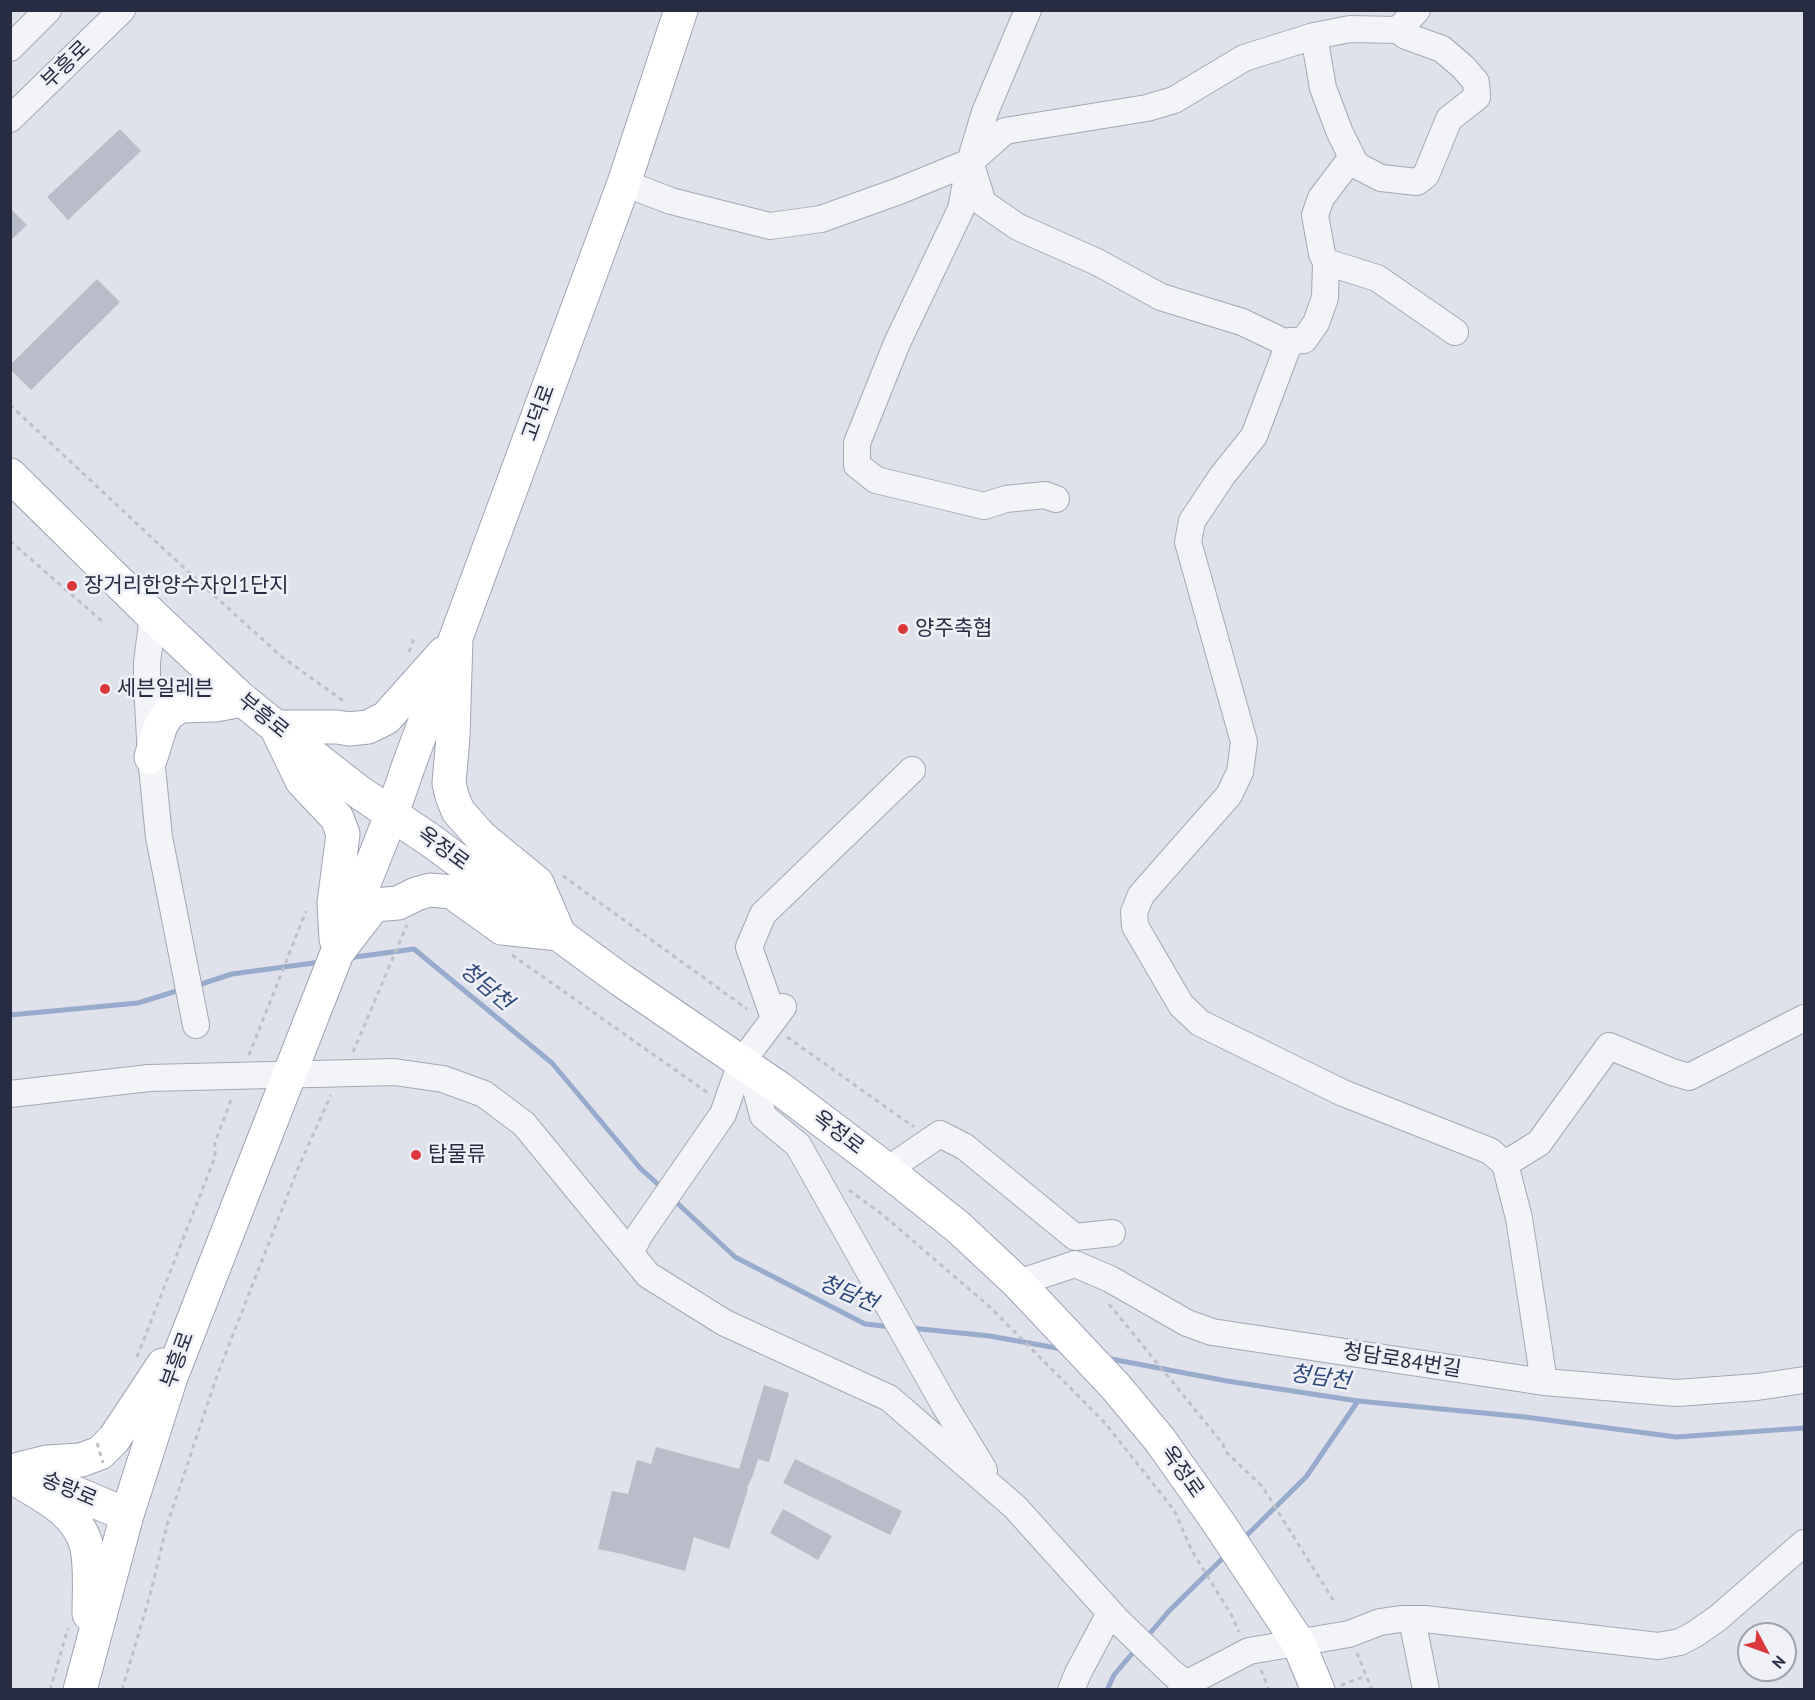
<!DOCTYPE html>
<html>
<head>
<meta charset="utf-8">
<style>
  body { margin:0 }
  #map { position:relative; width:1815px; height:1700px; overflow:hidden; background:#dfe2ea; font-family:"PT Sans",sans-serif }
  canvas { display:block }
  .frame { position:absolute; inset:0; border:12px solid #262d43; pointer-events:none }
  .north { position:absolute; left:1737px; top:1622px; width:60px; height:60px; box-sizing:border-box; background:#eff1f7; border:2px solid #9fa3af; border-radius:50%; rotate:131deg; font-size:16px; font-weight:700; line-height:24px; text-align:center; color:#262d43 }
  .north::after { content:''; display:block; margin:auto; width:21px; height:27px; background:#db383d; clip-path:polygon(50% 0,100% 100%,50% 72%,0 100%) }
</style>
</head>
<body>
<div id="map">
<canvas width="1815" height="1700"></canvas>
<div class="frame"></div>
<div class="north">N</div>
</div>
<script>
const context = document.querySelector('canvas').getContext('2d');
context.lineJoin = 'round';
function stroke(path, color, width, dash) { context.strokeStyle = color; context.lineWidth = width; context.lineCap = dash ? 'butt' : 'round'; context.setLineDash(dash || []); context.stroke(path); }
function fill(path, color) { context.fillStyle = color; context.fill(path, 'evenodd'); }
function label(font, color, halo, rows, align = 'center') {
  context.font = font + ' "PT Sans","Noto Sans KR",sans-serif'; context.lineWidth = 5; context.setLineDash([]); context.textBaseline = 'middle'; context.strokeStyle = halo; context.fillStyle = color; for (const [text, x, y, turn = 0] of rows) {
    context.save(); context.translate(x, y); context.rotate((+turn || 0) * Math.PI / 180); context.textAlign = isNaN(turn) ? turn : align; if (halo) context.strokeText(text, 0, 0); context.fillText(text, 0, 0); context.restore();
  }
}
stroke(new Path2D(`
  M348,958L414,949L552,1063L640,1168L663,1189
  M195,986L232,974L321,962
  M10,1015L138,1003L183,989
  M674,1200L735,1257L865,1324L892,1327
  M911,1328L990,1336L1062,1349
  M1106,1358L1227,1381L1358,1401L1525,1417L1676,1437L1804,1428
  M1243,1539L1306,1477L1358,1401
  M1146,1638L1169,1611L1227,1554
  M1107,1690L1114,1675L1136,1649`), '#97abcd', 5);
fill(new Path2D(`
  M120,129L141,151L68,220L47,197Z
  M10,208L27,225L10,241Z
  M97,279L120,302L31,390L10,369V365Z
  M764,1385L789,1393L769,1462L758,1459L753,1475L747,1488L748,1489L729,1549L694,1537L685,1571L622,1554L598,1549L612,1491L628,1494L637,1460L651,1464L656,1447L739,1469Z
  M795,1459L902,1511L890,1535L783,1483Z
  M783,1509L832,1536L818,1560L770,1533Z`), '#b9bdca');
const minor = new Path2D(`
  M1028,10L985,112L970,162L961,209L897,343L857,443V465L876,480L984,506L1006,499L1045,495L1056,499
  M1314,36L1350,29L1398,30L1417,10
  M10,48L48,10
  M10,119L122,10
  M971,165L983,203L1018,227L1097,262L1161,297L1242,322L1284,342L1304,340L1316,323L1325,298L1326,262L1322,254L1315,215L1321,198L1352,157
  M624,183L671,201L770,226L821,219L899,191L970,162L1005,131L1147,108L1174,100L1244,58L1314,36L1323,88L1340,133L1356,165L1381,178L1417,182L1426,175L1449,119L1477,97L1476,82L1463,67L1442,49L1406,36L1398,30
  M1326,262L1377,278L1455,332
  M1290,341L1254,436L1222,476L1192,521L1188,542L1244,742L1240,772L1229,795L1141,895L1134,912L1135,926L1181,1005L1200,1023L1343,1093L1490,1151L1505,1164L1519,1218L1544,1382
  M153,616L147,662V684L151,757L159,837L196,1025
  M774,1018L749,947L763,914L912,770
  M751,1070L763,1116L798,1145L945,1406L984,1470
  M10,1094L149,1078L394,1072L443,1079L484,1094L524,1124L648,1275L725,1323L889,1398L1015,1507L1116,1619L1171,1672L1186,1684L1189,1690
  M1505,1164L1539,1143L1609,1046L1672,1072L1689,1077L1804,1018
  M887,1170L940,1134L965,1147L1075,1237L1112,1233
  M630,1253L640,1234L723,1114L741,1063L783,1007
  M1018,1283L1075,1264L1110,1279L1187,1323L1212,1332L1544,1382L1677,1393L1757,1387L1804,1380
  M1412,1619L1426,1690
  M1071,1690L1078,1673L1110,1613
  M1181,1690L1186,1684L1249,1651L1349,1634L1380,1622L1401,1619H1425L1658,1646L1680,1642L1695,1634L1718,1618L1804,1543`);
const major = new Path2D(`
  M10,475L153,616L239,697L276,727L359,792L430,840L621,980L779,1088L874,1160L958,1227L1018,1283L1116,1387L1160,1440L1218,1522L1298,1642L1318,1690
  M151,757L161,725L168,714L180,706L215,705L243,700
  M347,926C367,874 390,823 407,770L624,183L681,10
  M336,939L334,903L343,834L337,818L302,781L276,727H337L349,729L368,727L386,718L444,653
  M19,1469L47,1462L81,1460L100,1453L114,1439L163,1365
  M10,1476C40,1494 79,1511 87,1548C91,1569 89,1593 89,1614
  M40,1478L127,1515
  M80,1690L127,1515L171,1377L337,953L374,905L398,903L416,894L430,890L452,892L502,928L559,934L537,883L481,837L458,811L452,796L449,783L453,737L456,638`);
stroke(minor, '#a4a8b5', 28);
stroke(major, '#9da4b7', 35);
stroke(new Path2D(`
  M10,405L197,580L282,657L345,702
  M10,541L103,622
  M409,652L415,635
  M563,876L747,1009
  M512,955L708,1093
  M787,1037L914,1127
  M353,1052L407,925
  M249,1055L306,911
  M849,1190L883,1215L991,1308L1105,1423L1174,1510L1192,1551L1232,1616L1239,1632
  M1109,1304L1223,1444L1225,1451L1262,1486L1335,1603
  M137,1357L215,1157V1143L232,1097
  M1357,1653L1372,1690
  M1261,1670L1269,1690
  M1341,1685L1366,1676
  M50,1690L68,1628
  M122,1690L150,1595L167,1525L218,1373L299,1166L331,1095`), '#bdc0c9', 3, [4.5, 4.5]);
stroke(minor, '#f2f4f8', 26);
stroke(major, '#fff', 33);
stroke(new Path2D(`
  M97,1443L103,1463`), '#bdc0c9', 3, [4.5, 4.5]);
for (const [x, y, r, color] of [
  [72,586,6,"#db383d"],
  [903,629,6,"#db383d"],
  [105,689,6,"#db383d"],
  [416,1155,6,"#db383d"]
]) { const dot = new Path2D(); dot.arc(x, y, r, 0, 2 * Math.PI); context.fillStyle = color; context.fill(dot); stroke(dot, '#eff1f7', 2); }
label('21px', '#262d43', '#eff1f7', [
  ["부흥로",66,65,-44],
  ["고덕로",539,413,-70],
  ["부흥로",263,716,39],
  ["옥정로",443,849,36],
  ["옥정로",838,1133,37],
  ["부흥로",178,1360,-70],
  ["청담로84번길",1402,1361,9],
  ["옥정로",1182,1472,55],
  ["송랑로",69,1490,23]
]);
label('21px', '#262d43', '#eff1f7', [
  ["장거리한양수자인1단지",84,586],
  ["양주축협",915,629],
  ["세븐일레븐",117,689],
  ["탑물류",428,1155]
], 'left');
label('italic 22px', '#2c467b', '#eff1f7', [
  ["청담천",486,987,40],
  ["청담천",848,1294,23],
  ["청담천",1320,1378,8]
]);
</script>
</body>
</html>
